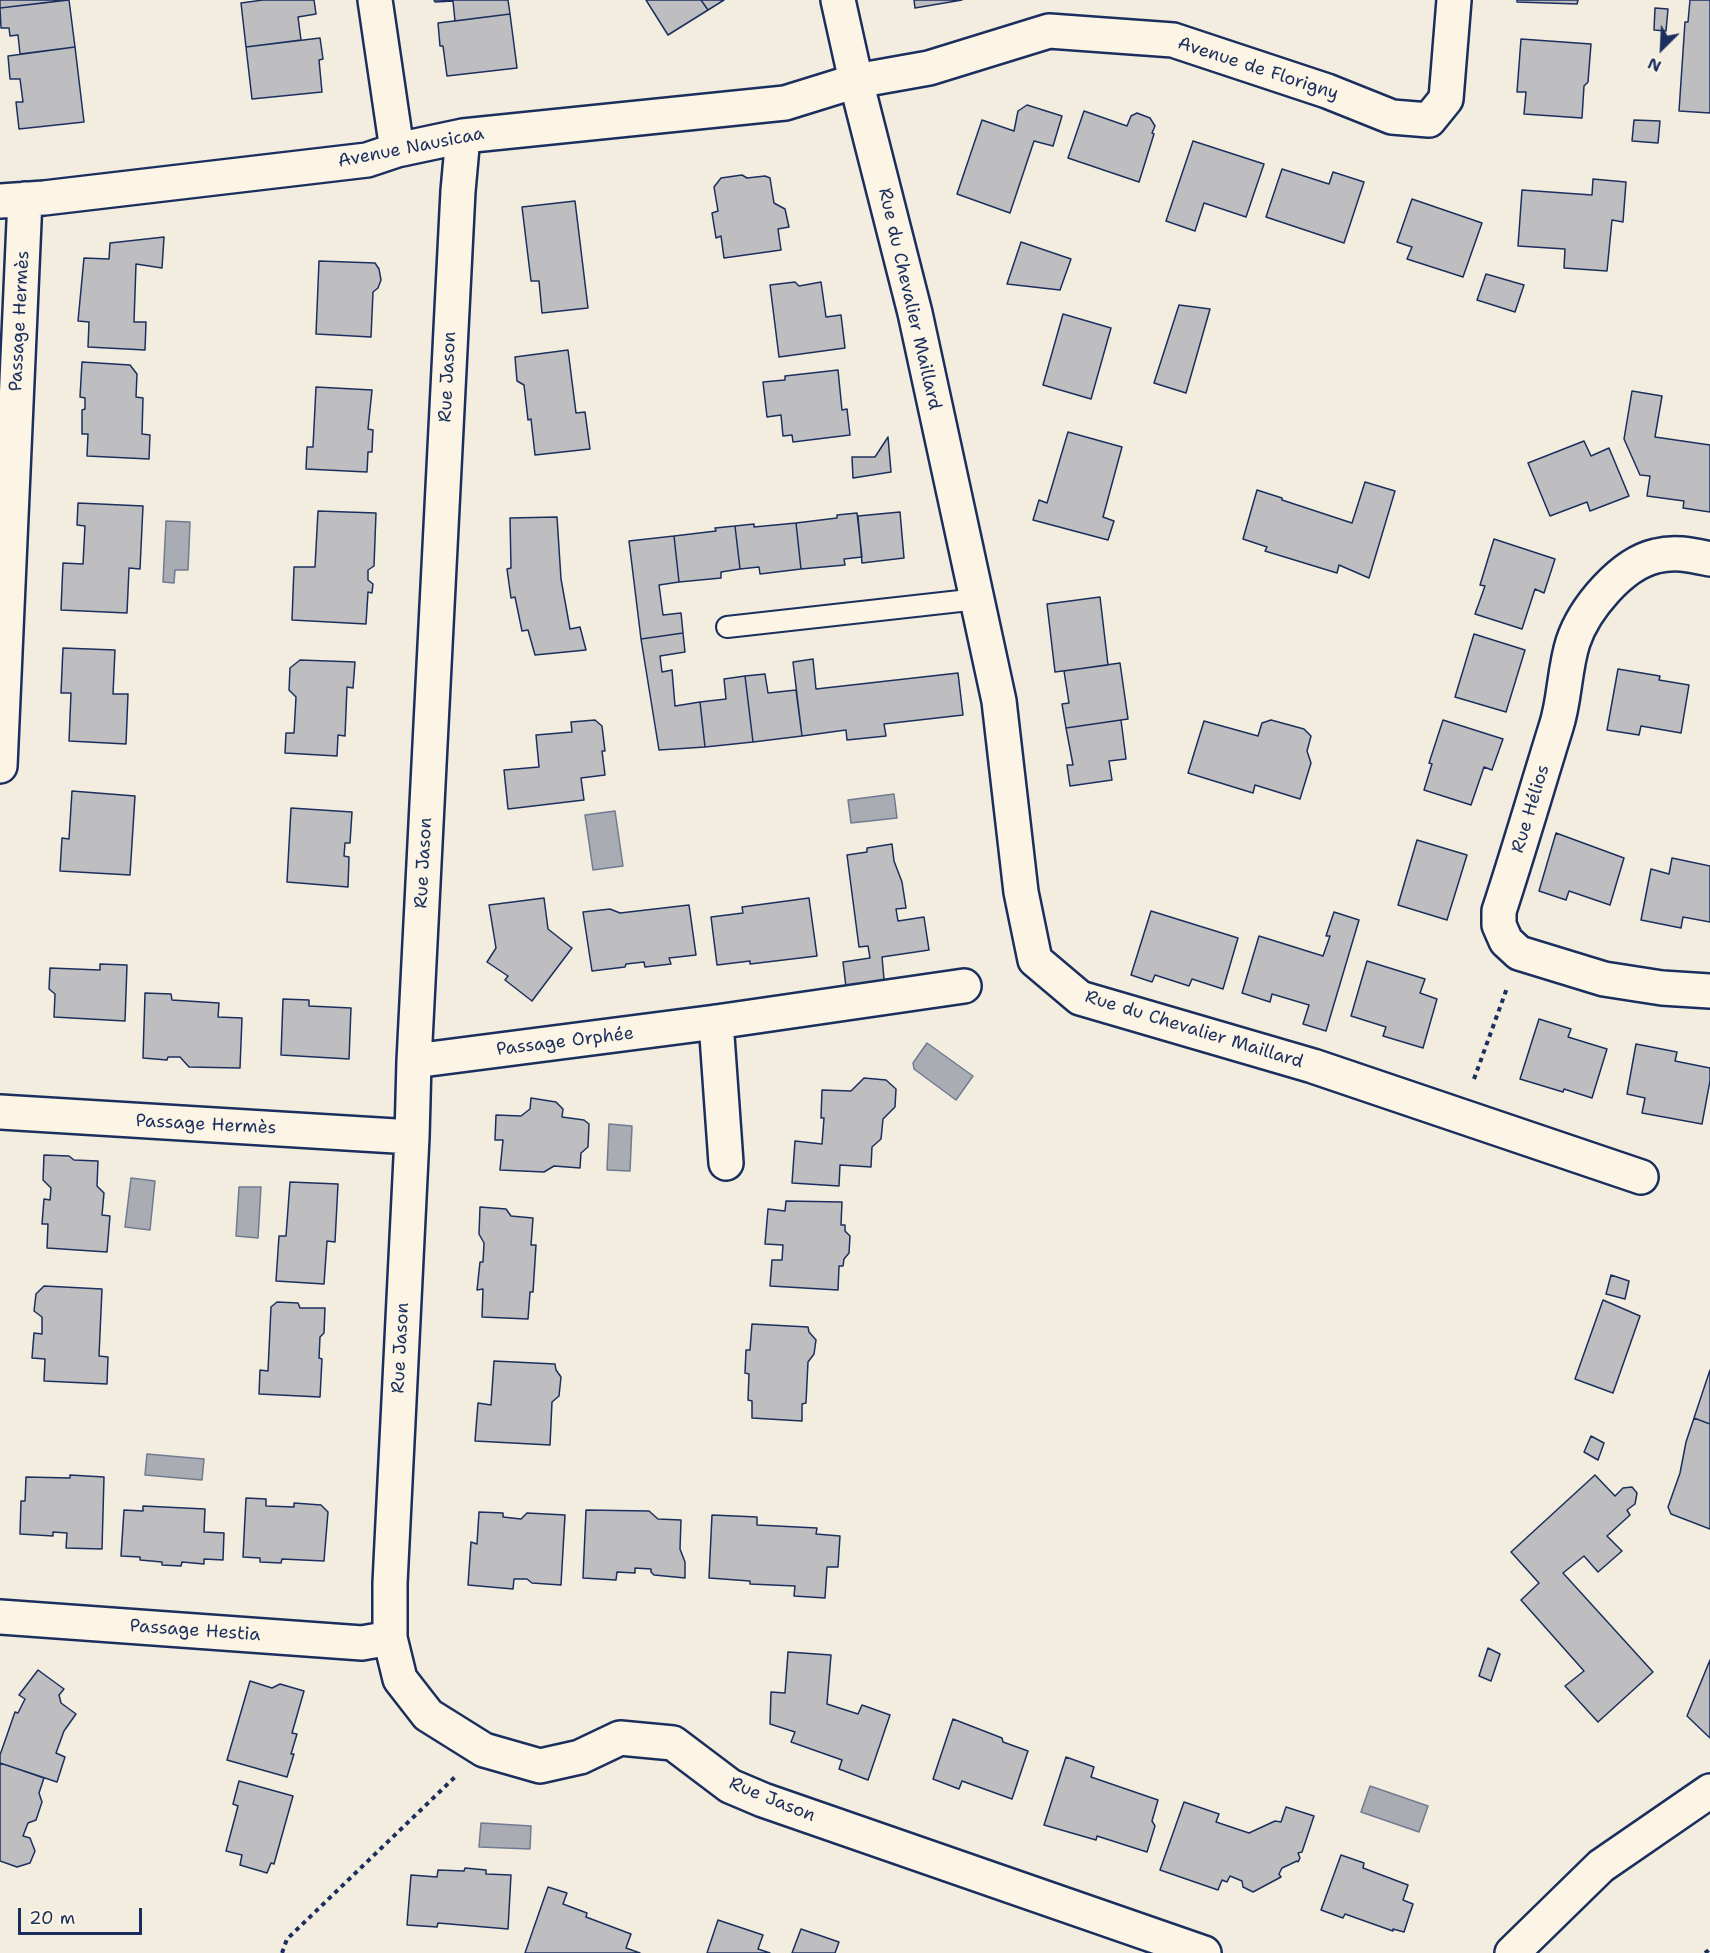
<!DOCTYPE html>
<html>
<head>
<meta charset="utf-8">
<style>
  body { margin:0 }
  #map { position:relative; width:1710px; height:1953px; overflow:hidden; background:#f3ede0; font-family:"Shantell Sans",sans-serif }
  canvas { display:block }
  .north { position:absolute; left:1632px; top:18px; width:60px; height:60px; -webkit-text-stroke:4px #fcf5e5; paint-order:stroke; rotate:204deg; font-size:16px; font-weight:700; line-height:24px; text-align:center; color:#1b2f5e }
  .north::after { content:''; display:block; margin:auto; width:21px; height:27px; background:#1b2f5e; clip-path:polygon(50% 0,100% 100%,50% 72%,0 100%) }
  .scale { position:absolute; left:18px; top:1908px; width:124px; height:27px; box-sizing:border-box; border:3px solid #1b2f5e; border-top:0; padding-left:8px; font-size:18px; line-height:21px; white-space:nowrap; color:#1b2f5e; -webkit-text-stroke:4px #fcf5e5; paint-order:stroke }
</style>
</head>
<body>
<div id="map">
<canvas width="1710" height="1953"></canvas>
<div class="north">N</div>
<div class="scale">20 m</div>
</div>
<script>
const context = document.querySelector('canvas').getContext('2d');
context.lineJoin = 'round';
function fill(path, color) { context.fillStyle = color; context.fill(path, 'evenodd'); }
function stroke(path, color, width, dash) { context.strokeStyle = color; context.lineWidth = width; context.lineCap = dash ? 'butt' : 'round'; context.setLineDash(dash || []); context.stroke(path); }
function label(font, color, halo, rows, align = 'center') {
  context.font = font + ' "Shantell Sans",sans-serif'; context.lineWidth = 6; context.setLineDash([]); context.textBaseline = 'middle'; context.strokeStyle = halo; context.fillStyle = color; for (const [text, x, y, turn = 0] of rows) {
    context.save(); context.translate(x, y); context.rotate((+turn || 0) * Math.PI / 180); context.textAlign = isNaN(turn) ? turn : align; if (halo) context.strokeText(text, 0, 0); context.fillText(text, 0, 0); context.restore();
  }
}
const water = new Path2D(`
  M166,521L190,522L188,570H175L174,583L163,582Z
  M894,794L897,818L851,823L848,800Z
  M615,811L623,866L593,870L585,815Z
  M927,1043L973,1076L956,1100L914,1069L913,1063Z
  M609,1124L632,1126L630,1171L607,1170Z
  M131,1178L155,1181L150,1230L125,1227Z
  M239,1187H261L258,1238L236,1236Z
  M147,1454L204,1459L202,1480L145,1475Z
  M1370,1786L1428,1806L1419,1832L1361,1812Z
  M481,1823L531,1826L530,1849L479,1847Z`);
fill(water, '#a9acb3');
stroke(water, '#707a91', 1.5);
const building = new Path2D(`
  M0,0H67L0,8Z
  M69,0L75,47L20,54L18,35L10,36L9,28H1L0,8Z
  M263,0H314L316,14L298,17L301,40L246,47L241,3Z
  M434,0H508L510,14L455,21L453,1L435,2Z
  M646,0H701L708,10L668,35Z
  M701,0H724L708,10Z
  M914,0H962L915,8Z
  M1517,0H1578L1577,4L1517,2Z
  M1690,0H1710V113L1679,111L1685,22H1688Z
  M1655,8L1668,9L1666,31L1654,30Z
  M510,14L517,68L447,76L443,46H440L438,23Z
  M320,38L323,59L319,60L322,92L252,99L246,47Z
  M1521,39L1591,44L1588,82L1584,86L1582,118L1524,114L1526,92H1517Z
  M75,47L84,122L19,129L16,102H23L20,79H10L8,56Z
  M1027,105L1062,116L1053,146L1034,141L1010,213L957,194L982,120L1014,131L1018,111Z
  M1084,111L1127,126L1131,116L1137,113L1150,118L1155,126L1152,133L1154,134L1139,182L1068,158Z
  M1634,120L1660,121L1658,143L1632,141Z
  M1193,141L1264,164L1246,217L1204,203L1195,231L1166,221Z
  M1282,169L1329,184L1333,172L1364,182L1344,243L1266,217Z
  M742,175L747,178L765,176L770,178L774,203L785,209L789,227L778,229L781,250L724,258L721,236L716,238L712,213L718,211L714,187L721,178Z
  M1593,179L1626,182L1623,222L1612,220L1607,271L1564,268L1565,249L1518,246L1522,190L1592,195Z
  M1412,199L1482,223L1463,277L1407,259L1412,247L1397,242Z
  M575,201L588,308L542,313L539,281H531L522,207Z
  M164,237L162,268L136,264L134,322H146L145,350L88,347L89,322L78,321L84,258L109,259L110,243Z
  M1021,242L1071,259L1060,290L1007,284Z
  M319,261L375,263L379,269L381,280L378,288L373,292L371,337L316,334Z
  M1486,274L1524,285L1515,312L1477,300Z
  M795,282L799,286L821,282L826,317L841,315L845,348L779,357L770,285Z
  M1179,305L1210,309L1186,393L1154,383Z
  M1063,314L1111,328L1091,399L1043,385Z
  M568,350L576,413L585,412L590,449L535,455L531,419L528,420L524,385L517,381L515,357Z
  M82,362L130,365L137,374L136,397L143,398L142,434L150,435L149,459L87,456L88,434H82V410L85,409V398L80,397Z
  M838,370L842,410L847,409L850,435L793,442L792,435L783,436L781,415L767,417L763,382L785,380V376Z
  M316,387L372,390L368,429L373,430L372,452H368L367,472L306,469L307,447H313Z
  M1632,391L1662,396L1655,437L1710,445V512L1683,508L1684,501L1647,496L1650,476L1640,475L1624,439Z
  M1068,432L1122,447L1103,517L1114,521L1108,540L1033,520L1039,500L1047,503Z
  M888,437L891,472L853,478L852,457H875Z
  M1584,441L1591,456L1609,448L1629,496L1590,511L1587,502L1550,516L1528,463Z
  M1365,482L1395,491L1369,578L1339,565L1337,573L1265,551L1267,547L1243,539L1257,490L1282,498V500L1352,523Z
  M78,503L143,506L140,569L129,568L127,613L61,610L63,563L83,564L85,526L77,525Z
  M318,511L376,513L374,566L368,570V580L373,584L372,593L368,592L366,624L292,620L294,567H315Z
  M900,512L904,558L862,563L858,516Z
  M857,513L862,557L844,559L845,565L801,569L796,523L837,518V515Z
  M557,517L561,579L570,629L580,627L586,650L535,655L528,630L522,631L515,597L511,598L507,569L511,568L510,518Z
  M796,523L801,569L760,574L759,567L740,569L735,526L754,524V527Z
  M735,526L740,569L721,572V578L679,582L674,536L716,531L715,528Z
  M674,536L679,582L659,585L663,615L681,613L683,633L641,639L629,541Z
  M1494,539L1555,559L1544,593L1535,589L1522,629L1475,614L1485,586L1480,585Z
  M1100,597L1108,665L1055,672L1047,604Z
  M683,633L685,652L660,656L662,672L672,670L675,706L700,702L705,747L659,750L641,639Z
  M1474,634L1525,650L1506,712L1455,697Z
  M63,648L115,650L113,694H128L126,744L69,741L71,693H61Z
  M813,659L816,689L958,673L963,715L884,724L886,736L847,740L846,730L802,736L793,662Z
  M300,660L355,662L353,688L347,687L345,736L338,735L337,756L285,753L286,733H294L296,697L289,690L290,668Z
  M1120,663L1128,719L1066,728L1062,704L1069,703L1064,671Z
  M1618,669L1660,676L1659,680L1689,685L1681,733L1641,726L1639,735L1607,730Z
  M765,674L768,693L796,690L802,736L753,742L745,676Z
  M745,676L753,742L705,747L700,702L726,699L724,679Z
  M595,720L602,726L605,751H602L605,775L581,778L584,800L508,809L504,770L539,767L536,735L572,732L571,722Z
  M1121,720L1126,759L1109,761L1112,780L1070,786L1067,765H1073L1066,728Z
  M1271,720L1304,729L1311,736L1307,751L1311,763L1300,799L1255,785L1253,793L1188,773L1204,721L1258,736L1262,723Z
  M1443,720L1503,739L1492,770L1484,767L1471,805L1424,790L1432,764L1429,763Z
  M72,791L135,796L130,875L60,871L62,838L69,839Z
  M291,808L352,812L350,843H345L344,856L349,857L348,887L287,882Z
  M1556,833L1624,858L1610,905L1569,891L1566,900L1539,891Z
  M1417,840L1467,855L1447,920L1398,905Z
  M892,844L894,861L902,882L906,908L896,909L898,921L924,917L929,950L882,957L885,990L847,995L843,962L870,958L868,946L859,947L847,855L867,852V848Z
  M1672,858L1710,866V922L1683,917L1681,928L1641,920L1651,869L1669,874Z
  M544,898L548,929L572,948L532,1001L505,980L508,976L487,962L496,948L489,905Z
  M809,898L817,956L750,964V961L717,965L711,917L743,913L742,907Z
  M689,905L696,955L669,958L671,964L645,967L644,962L626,964L625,967L592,971L583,912L610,909L620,913Z
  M1151,911L1238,938L1223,989L1192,979L1189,986L1155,975L1152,982L1131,975Z
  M1334,912L1359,920L1326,1031L1303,1024L1309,1005L1272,994L1270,1002L1242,993L1259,936L1323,956L1330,936H1326Z
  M1367,961L1425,979L1420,993L1437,999L1423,1048L1383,1036L1386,1027L1351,1016Z
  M100,964L127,965L125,1021L54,1017L55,994L49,989L50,968L100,970Z
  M145,993L171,994L172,1000L219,1003L218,1017L242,1018L240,1068L189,1067L180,1057H168L167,1060L143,1058Z
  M283,999L309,1000V1006L351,1008L349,1059L281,1055Z
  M1539,1019L1571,1029L1568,1037L1607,1049L1592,1098L1564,1089L1563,1092L1520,1079Z
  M1636,1044L1677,1052L1675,1061L1710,1068V1081L1702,1124L1642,1113L1645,1098L1627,1094Z
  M864,1078L886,1080L896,1089L895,1107L883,1119L881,1139L872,1147L871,1167L840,1165L839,1186L792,1183L795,1141L822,1144L824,1118H821L822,1090L851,1091Z
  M531,1098L556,1102L563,1109L562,1117L584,1120L589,1124L588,1147L581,1153L580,1168L554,1166L544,1172L500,1170L503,1140H495L496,1115L521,1116L530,1109Z
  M44,1155L69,1156L74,1160L98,1161L97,1186L104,1193L102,1215L110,1216L107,1252L47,1248L48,1224H42L44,1199L50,1200L51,1188L43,1180Z
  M290,1182L338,1184L335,1242L327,1241L324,1284L276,1281L279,1236H286Z
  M786,1201L842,1202L841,1225H845V1231L850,1236L849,1253L844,1259L843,1266H839L838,1290L770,1286L772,1260H782L783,1245L765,1244L768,1209L785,1211Z
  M480,1207L506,1209L511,1216L533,1218L531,1245H536L533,1292H530L528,1319L482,1317L483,1289L477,1290L480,1262H483L484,1243L479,1234Z
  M1611,1275L1629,1281L1625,1299L1606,1294Z
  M44,1286L102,1289L99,1356L108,1357L107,1384L44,1381L45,1359L32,1358L34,1333L42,1334V1317L34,1311L36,1294Z
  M1603,1300L1640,1316L1613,1393L1575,1379Z
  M277,1302L298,1303L300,1308H325L324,1333L320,1337L319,1358L322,1359L320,1397L259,1394L260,1370L268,1371L271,1307Z
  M752,1324L808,1327L809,1332L816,1340L814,1354L808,1362L806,1403L802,1404V1421L752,1418V1401L748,1400L749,1374L745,1373L746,1350H750Z
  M494,1361L555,1364L556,1370L561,1377L559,1396L552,1402L550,1445L475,1441L478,1403L491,1405Z
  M1710,1370V1424L1694,1418Z
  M1694,1418L1710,1424V1529L1671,1514L1668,1507L1680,1473L1686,1442Z
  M1591,1436L1604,1443L1598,1460L1584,1452Z
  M70,1475L104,1477L102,1549L66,1548L67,1533L53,1532V1536L20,1534L21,1501H25L26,1477L70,1478Z
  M1595,1475L1615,1496L1623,1488L1632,1487L1637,1493L1635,1504L1627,1510L1630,1515L1607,1536L1622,1551L1598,1572L1584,1556L1563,1573L1653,1672L1598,1722L1565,1686L1584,1671L1521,1600L1539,1583L1511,1552Z
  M246,1498L266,1499V1506L294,1507V1503L321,1505L328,1512L324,1561L282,1559L281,1563L260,1562V1558L243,1557Z
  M143,1506L205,1509L204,1532L224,1533L223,1560L204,1559V1564L182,1562L181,1566L162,1565V1562L140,1560V1557L121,1556L124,1510L143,1511Z
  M586,1510L649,1511L658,1519L681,1520L680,1549L685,1562V1578L654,1575L651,1572V1569L635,1568V1573L617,1572L616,1580L583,1578Z
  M479,1512L503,1513V1517L521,1519L527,1513L565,1515L561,1585L532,1583L527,1579H514L513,1589L468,1585L471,1542L477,1544Z
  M712,1515L757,1517V1525L817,1528L816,1534L840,1536L838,1567H827L825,1598L794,1596L795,1586L750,1584V1581L709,1578Z
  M1488,1648L1500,1654L1491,1681L1479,1676Z
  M788,1652L831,1655L827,1704L858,1714L862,1705L890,1715L868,1780L839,1769L842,1760L791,1742L795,1732L770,1724L771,1692L785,1693Z
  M1710,1660V1738L1687,1716Z
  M38,1670L64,1689L59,1695L61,1703L76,1714L64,1731L56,1753L65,1757L57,1782L0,1763V1755L15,1712L18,1713L25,1699L19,1695Z
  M250,1681L272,1688L280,1684L304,1691L292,1733L297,1734L291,1754H294L287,1777L227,1760Z
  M953,1719L1002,1738L1003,1742L1028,1751L1012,1799L962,1781L959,1789L933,1779Z
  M1066,1757L1094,1767L1091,1777L1158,1800L1152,1821L1155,1826L1147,1852L1097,1836L1096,1840L1044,1825Z
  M0,1763L44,1778L39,1793L42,1802L36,1820L28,1823L23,1836L30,1838L35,1851L30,1863L17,1867L0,1861Z
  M239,1781L293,1796L274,1864L271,1863L267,1873L240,1865L242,1855L226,1851L238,1806L233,1804Z
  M1184,1802L1219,1814L1216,1822L1249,1833L1275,1821L1281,1822L1286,1807L1314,1816L1302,1852L1298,1853L1300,1858L1298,1862L1297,1861L1282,1868L1279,1874L1281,1877L1253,1892L1243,1887L1242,1881L1230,1876L1227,1882L1222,1880L1218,1890L1160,1870Z
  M1341,1855L1364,1863L1363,1868L1408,1885L1403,1900L1413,1904L1404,1932L1393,1929V1931L1390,1930L1345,1914L1343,1918L1321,1910Z
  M465,1868L486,1870V1874L511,1875L508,1929L438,1923L437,1927L407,1925L411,1875L437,1877L438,1870L464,1871Z
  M548,1887L567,1893L563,1904L587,1913L586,1917L631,1934L626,1948L640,1953H525Z
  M718,1920L763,1935L758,1949L770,1953H707Z
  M801,1929L839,1942L835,1953H792Z`);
fill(building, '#bebec0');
stroke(building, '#1b2f5e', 1.5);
const lane = new Path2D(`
  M727,627L978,599`);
const street = new Path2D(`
  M375,0L397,150
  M838,0L856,81L915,313L999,701L1021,892L1035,960L1080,998L1313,1066L1641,1177
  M463,136L458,191L414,1061L412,1137L390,1583V1638L400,1679L428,1715L484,1750L540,1766L580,1757L620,1738L673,1743L730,1786L763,1800L1204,1953
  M0,201L44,198L367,160L397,150L463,136L785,103L856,81L929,68L1049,31L1173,40L1327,91L1392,117L1429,120L1446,99L1454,0
  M1710,559C1691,555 1675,551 1656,556C1621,564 1584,609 1573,642C1564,670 1565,700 1556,727C1537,788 1519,850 1499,911V925L1506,941L1519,953L1604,979L1662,988L1710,991
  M0,766L25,199
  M716,1022L726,1163
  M414,1061L716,1022L964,986
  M0,1112L412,1137
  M0,1617L362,1643L390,1638
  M1512,1953L1601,1866L1710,1791`);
stroke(lane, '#1b2f5e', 24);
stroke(street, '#1b2f5e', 38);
stroke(new Path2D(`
  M1474,1079L1507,988
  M282,1953L287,1939L455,1777
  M1705,1953L1710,1949`), '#1b2f5e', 4, [4.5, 4.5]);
stroke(lane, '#fcf5e5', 20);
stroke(street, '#fcf5e5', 33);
label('18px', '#1b2f5e', '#fcf5e5', [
  ["Avenue de Florigny",1258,69,18],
  ["Avenue Nausicaa",411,148,-11],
  ["Rue du Chevalier Maillard",909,299,77],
  ["Passage Hermès",20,321,-87],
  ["Rue Jason",448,377,-87],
  ["Rue Hélios",1531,809,-73],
  ["Rue Jason",424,863,-87],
  ["Rue du Chevalier Maillard",1194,1030,17],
  ["Passage Orphée",565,1042,-7],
  ["Passage Hermès",206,1125,3],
  ["Rue Jason",401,1348,-87],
  ["Passage Hestia",195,1631,4],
  ["Rue Jason",772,1800,22]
]);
</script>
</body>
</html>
